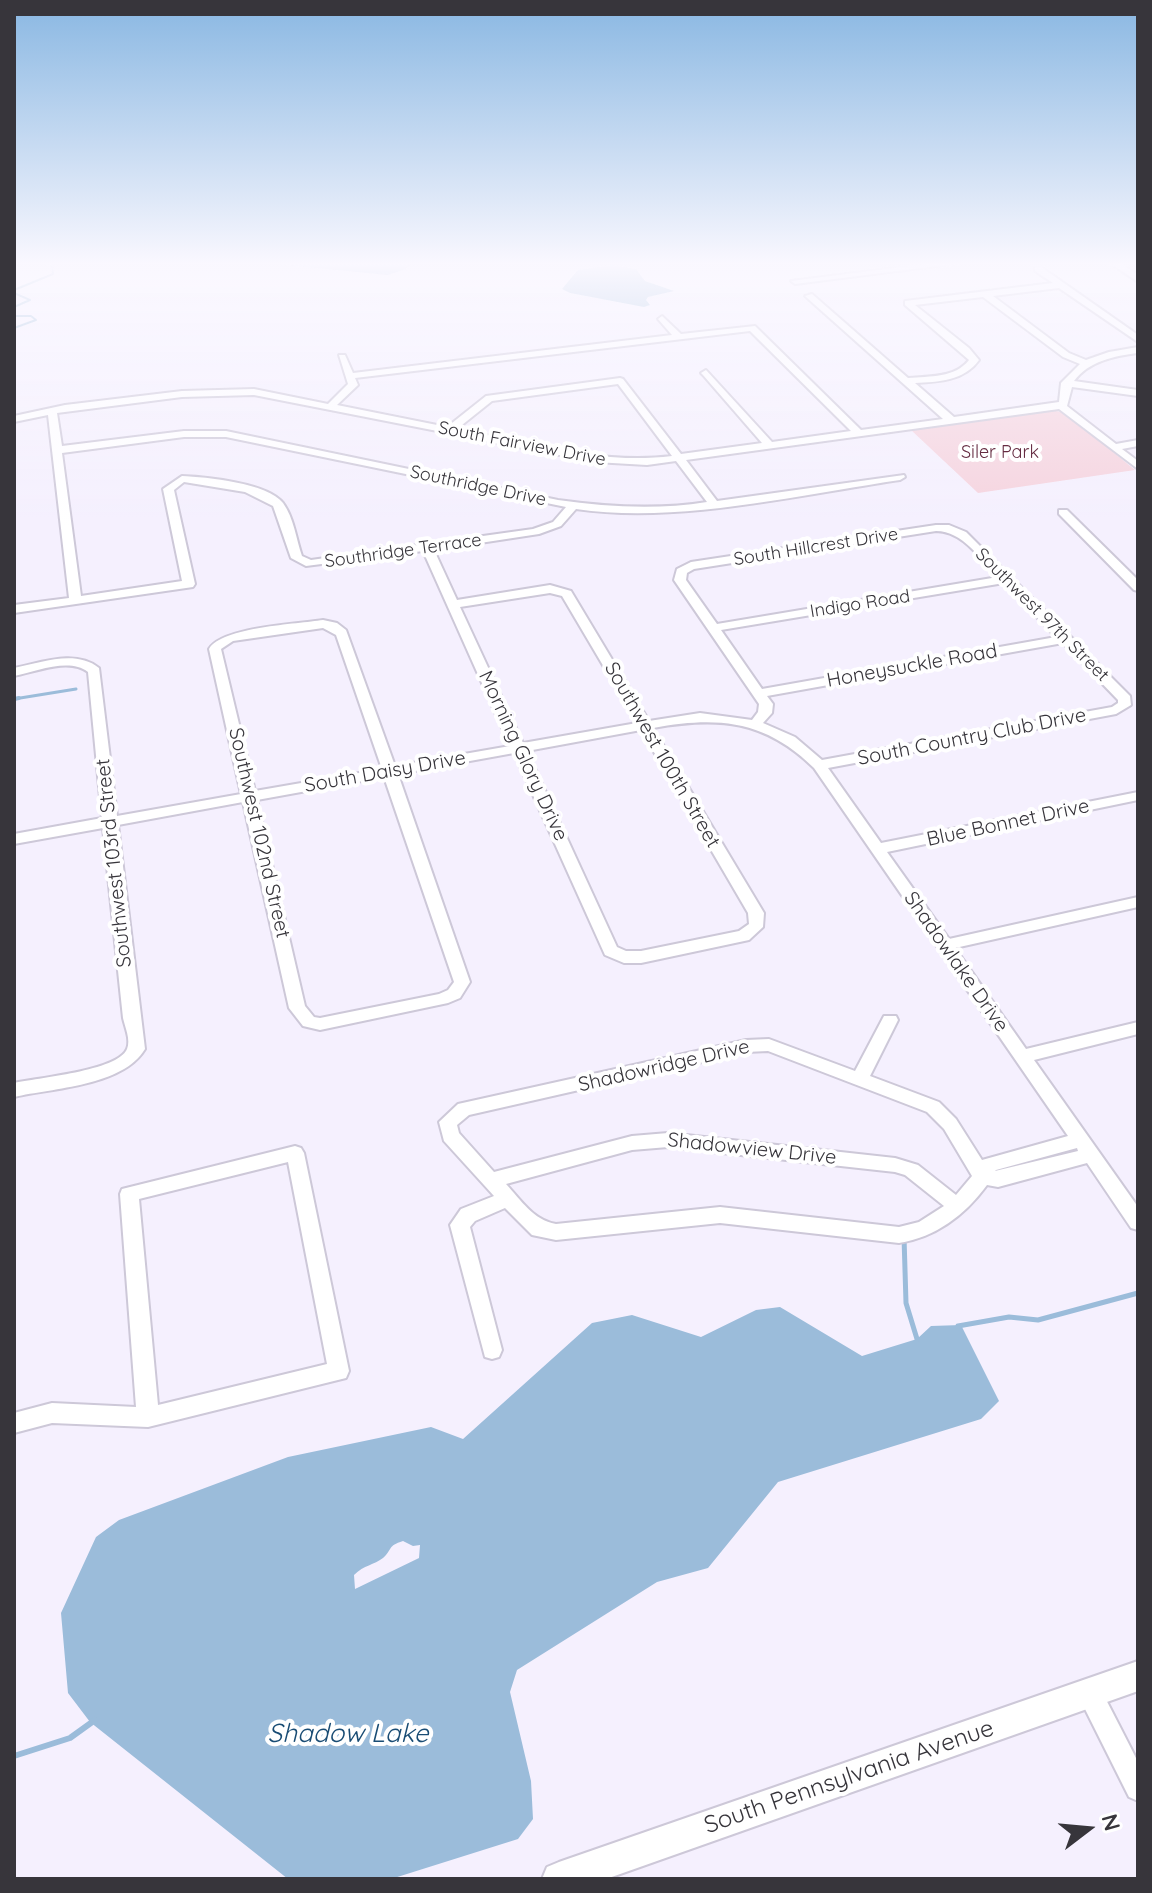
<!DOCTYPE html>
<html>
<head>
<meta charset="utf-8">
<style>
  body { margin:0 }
  #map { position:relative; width:1152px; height:1893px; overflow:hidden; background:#f5f0fe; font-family:Quicksand,sans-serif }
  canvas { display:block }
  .frame { position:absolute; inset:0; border:16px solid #37353b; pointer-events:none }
  .north { position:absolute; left:1048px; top:1789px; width:80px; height:80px; -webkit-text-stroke:6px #fff; paint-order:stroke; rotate:74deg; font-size:22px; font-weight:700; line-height:32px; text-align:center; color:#37353b }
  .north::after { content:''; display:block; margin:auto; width:28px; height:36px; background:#37353b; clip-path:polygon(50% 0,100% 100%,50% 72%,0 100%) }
</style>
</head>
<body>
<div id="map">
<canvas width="1152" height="1893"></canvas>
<div class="frame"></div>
<div class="north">N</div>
</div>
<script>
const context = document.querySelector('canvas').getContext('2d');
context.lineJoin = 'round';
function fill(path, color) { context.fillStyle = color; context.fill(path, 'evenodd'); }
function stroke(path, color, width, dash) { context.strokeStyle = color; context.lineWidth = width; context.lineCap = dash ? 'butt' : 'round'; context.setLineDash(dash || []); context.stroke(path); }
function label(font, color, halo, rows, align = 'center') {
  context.font = font + ' Quicksand,sans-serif'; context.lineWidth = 8; context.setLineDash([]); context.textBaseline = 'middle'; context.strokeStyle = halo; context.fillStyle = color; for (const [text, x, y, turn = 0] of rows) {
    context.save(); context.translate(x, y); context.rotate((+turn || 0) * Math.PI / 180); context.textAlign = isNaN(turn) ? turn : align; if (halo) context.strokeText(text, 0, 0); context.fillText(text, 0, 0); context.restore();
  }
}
fill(new Path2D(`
  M1051,410L1066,413L1135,470L978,493L911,430Z`), '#f5d2dd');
fill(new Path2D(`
  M264,263H427L410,264L406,269L388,275Z
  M612,265L636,269L645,281L674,291L648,297L646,300L650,305L644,307L570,293L562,289L578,270Z
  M780,1307L862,1356L917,1339L931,1326L961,1325L999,1401L981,1419L778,1482L708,1568L657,1582L517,1670L510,1692L531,1781L533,1819L518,1839L391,1879H288L90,1722L68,1693L61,1613L96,1537L119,1520L288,1457L431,1427L463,1439L592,1323L632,1315L701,1337L756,1310ZM403,1541L413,1546L420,1545L419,1558L355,1589L354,1575C364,1565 374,1565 383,1558C393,1549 387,1546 403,1541Z`), '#9bbcda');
stroke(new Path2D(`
  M14,290L53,274L52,265L44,263
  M14,293L30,300L14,307
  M14,316H31L36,320L14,328`), '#9bbcda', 2);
stroke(new Path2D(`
  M14,699L76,689`), '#9bbcda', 3);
stroke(new Path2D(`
  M14,699L19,698`), '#9bbcda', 4);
stroke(new Path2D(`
  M904,1237L906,1303L917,1339
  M958,1326L1009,1317L1038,1320L1138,1293`), '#9bbcda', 5);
stroke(new Path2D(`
  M14,1756L70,1738L95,1720`), '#9bbcda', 6);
const minor = new Path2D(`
  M933,263H960L795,284L791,281Z
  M1110,263H1120L1138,275V282Z
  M1035,267H1041L1138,335V342L1059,288L993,296L1069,353L1086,360L1109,352L1138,347V353C1114,356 1089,361 1074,381L1138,390V396L1072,387L1067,406L1116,444L1138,440V446L1122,449L1138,461V469L1059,409L686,460L717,501L904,475L905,477L900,480C798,495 678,524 576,509L561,526L539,534L434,550L457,600L550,585L571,591L649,721L700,713L752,720L758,712L759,704L674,580L677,569L691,562L936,525H949L966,532L1130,696L1131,705L1116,714L828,768L881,843L1138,792V800L887,852L949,939L1138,897V907L955,948L1026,1049L1138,1022V1034L1034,1060L1138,1207V1230L1131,1228L1087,1163L998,1187L987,1185C965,1215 936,1237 899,1243L720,1223L556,1240L532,1235L505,1208L475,1221L470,1227L502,1350L499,1357L492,1359L485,1357L450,1225L461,1209L494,1196L444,1141L439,1122L458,1104L746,1040L769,1039L855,1071L884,1016H896L898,1020L870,1076L939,1102L956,1119L982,1160L1068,1136L814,768C765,720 718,716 653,728L764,913L763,927L749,940L641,963H624L605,955L514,753L398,774L470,982L460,998L448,1003L320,1030L303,1026L289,1008L243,802L118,825L145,1049C123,1086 53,1088 14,1097V1083C36,1078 118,1071 127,1049C131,1040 125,1027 123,1018L103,828L14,844V834L102,818L88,672C69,657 35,672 14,676V668C41,663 75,649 99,668L117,816L241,794L209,649C222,627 297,624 323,620L337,623L346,630L395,766L510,746L423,551L306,566L291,558L273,506L245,492L184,482L174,490L195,584L193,587L14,613V605L69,598L48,415L14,422V416L65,405L182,391L254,389L328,404L348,384L339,355H345L353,373L672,335L658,319L662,316L681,334L755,326L861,430L943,419L805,296L812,294L908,378C930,376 955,378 969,360L905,305V301L1053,283L1035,271ZM983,297L1063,357L1080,364L1061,383L1059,402L954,417L915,383C938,382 964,381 979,360L969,348L915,305ZM750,331L851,431L772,442L706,370L701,373L703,375L762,443L681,454L623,379L620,378L486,396L447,427L337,405L358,385L355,378ZM618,384L672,456C600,465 527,443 457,429L492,401ZM254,395L595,462L647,465L676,461L707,502C657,510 608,507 558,500L226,431H184L62,446L57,413L182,397ZM184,437H226L566,507L553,522L533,529L311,560L302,556C296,539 294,518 283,503C268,483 206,477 182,476L163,489L182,581L81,596L62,453ZM936,531C963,531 980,559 998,577L717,624L686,580L687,573L694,569ZM1004,583L1056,637L762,689L721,630ZM550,593L562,596L637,723L523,743L460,607ZM323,628L336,635L382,769L255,791L221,649L233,641ZM1063,643L1118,700V703L1112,707L822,760L795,737L763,723L772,713L773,704L767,696ZM641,730L748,913L749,924L739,931L641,951H626L617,947L527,751ZM384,777L454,982L448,990L439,994L320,1018L314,1017L305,1006L257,800ZM768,1051L927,1112L944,1129L972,1176L956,1195L918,1165L895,1158L668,1133L632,1136L494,1172L459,1133L457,1125L469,1115L746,1052ZM668,1147L895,1172L905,1175L944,1206L919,1222L899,1227L720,1207L556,1224C533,1220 521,1200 506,1184L632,1150ZM1077,1148L1078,1151L995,1171L996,1170Z
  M1059,510H1067L1138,580V591L1134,590L1059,514Z
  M295,1146L301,1148L304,1153L349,1371L346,1378L148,1427L52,1423L14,1433V1413L52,1403L136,1407L120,1194L122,1189ZM288,1162L327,1364L158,1405L139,1199Z
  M1089,1681L1098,1684L1138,1762V1801L1129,1797L1077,1693L1080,1684Z`);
const major = new Path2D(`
  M1138,1661V1691L606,1879H542L547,1867L559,1862Z`);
stroke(minor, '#cdc8d8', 4);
stroke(major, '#cdc8d8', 4);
fill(minor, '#fff');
fill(major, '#fff');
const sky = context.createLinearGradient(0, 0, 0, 528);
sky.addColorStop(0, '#89b7e2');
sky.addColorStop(0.5, '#faf8ff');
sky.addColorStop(1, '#faf8ff00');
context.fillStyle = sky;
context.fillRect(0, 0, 1152, 528);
label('18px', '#37353b', '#fff', [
  ["South Fairview Drive",522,444,11],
  ["Southridge Drive",478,486,12],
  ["South Hillcrest Drive",816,547,-9],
  ["Southridge Terrace",403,551,-8],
  ["Indigo Road",860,604,-9],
  ["Southwest 97th Street",1042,615,45]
]);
label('18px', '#652c42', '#fff', [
  ["Siler Park",1000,453]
]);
label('20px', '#37353b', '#fff', [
  ["Honeysuckle Road",912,666,-10],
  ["South Country Club Drive",972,737,-11],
  ["Southwest 100th Street",662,755,60],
  ["Morning Glory Drive",523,756,65],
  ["South Daisy Drive",385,772,-10],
  ["Blue Bonnet Drive",1008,823,-12],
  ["Southwest 102nd Street",259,833,77],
  ["Southwest 103rd Street",114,863,-96],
  ["Shadowlake Drive",956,962,55],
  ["Shadowridge Drive",664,1066,-13],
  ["Shadowview Drive",752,1149,6]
]);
label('24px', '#37353b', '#fff', [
  ["South Pennsylvania Avenue",849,1777,-19]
]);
label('italic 26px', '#194c74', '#fff', [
  ["Shadow Lake",348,1734]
]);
</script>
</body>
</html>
